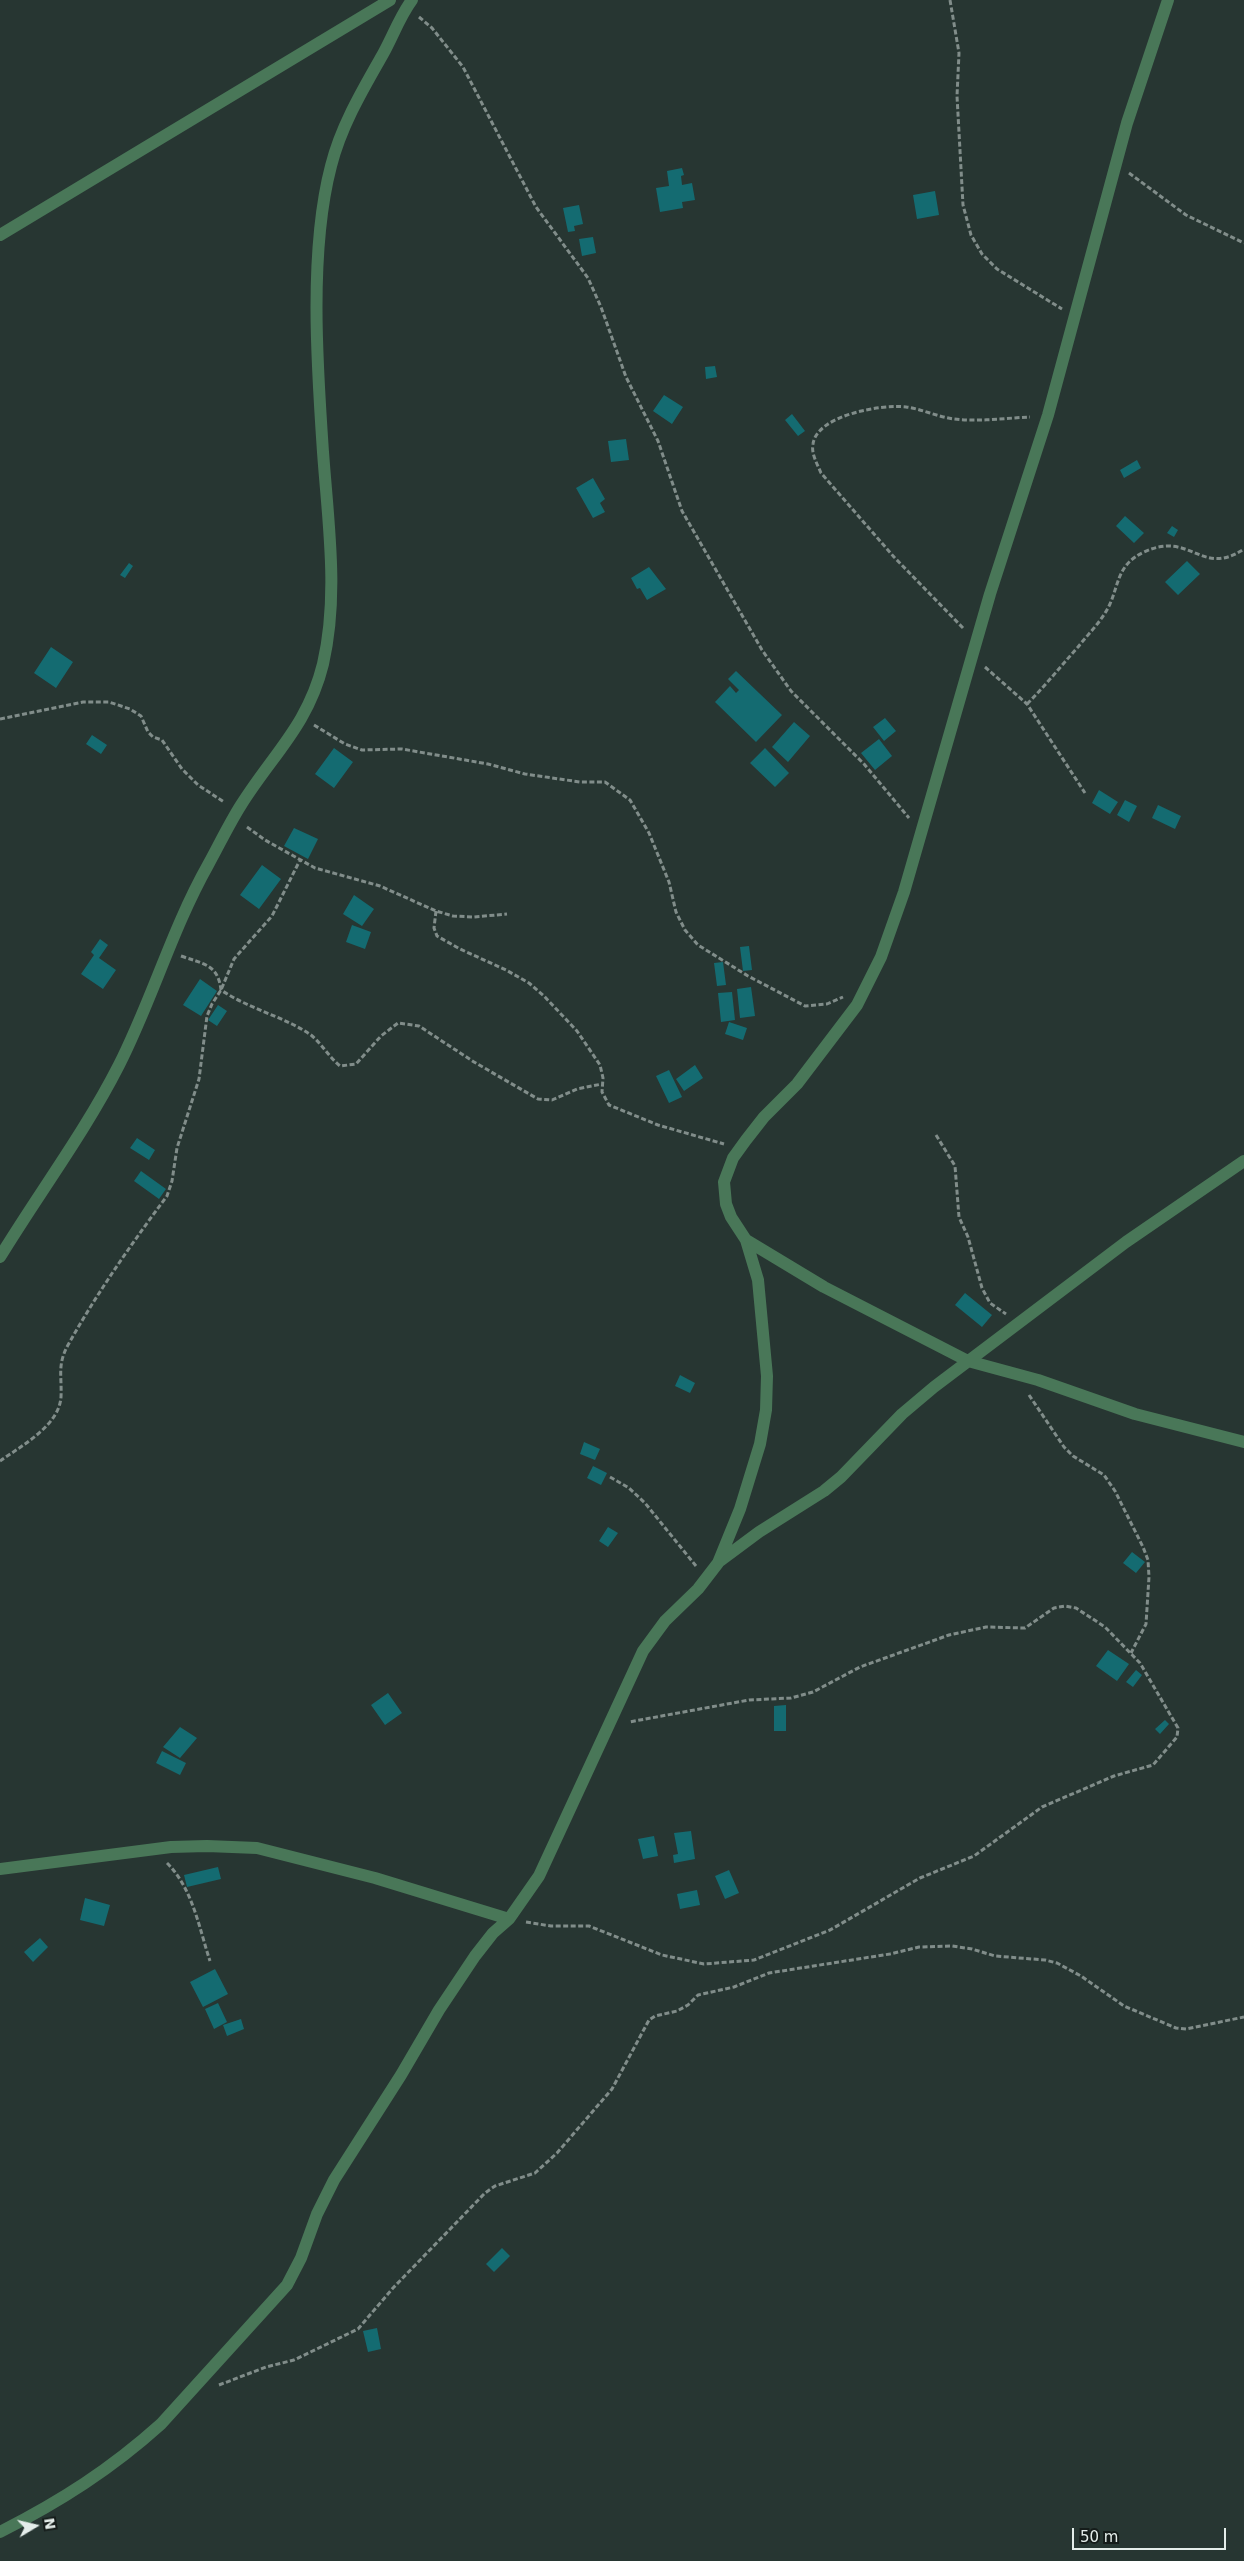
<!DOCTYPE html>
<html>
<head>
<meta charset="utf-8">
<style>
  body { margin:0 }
  #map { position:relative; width:1244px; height:2561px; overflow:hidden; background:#273632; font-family:"DejaVu Sans",sans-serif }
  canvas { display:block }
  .north { position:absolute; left:10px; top:2501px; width:50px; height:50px; -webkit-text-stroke:4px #151c1a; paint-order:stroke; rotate:81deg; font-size:14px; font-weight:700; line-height:20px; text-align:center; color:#e4edea }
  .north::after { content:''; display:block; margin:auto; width:18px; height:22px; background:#e4edea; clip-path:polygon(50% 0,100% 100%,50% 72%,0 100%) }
  .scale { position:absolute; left:1072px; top:2528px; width:154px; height:22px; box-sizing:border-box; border:2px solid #e4edea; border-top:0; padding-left:6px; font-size:15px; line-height:18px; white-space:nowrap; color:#e4edea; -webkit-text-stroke:4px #151c1a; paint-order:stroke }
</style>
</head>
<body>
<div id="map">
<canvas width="1244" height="2561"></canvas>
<div class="north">N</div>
<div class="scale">50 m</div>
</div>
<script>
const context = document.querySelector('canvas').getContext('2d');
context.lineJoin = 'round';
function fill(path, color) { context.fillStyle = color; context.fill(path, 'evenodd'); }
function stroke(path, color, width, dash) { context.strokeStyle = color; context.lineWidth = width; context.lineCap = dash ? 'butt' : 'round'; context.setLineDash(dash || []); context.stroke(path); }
fill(new Path2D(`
  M682,168L684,175L681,176L682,185L692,183L695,200L682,202L683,208L660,212L656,188L669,186L667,171Z
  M935,191L939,215L917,219L913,195Z
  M579,205L583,224L574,226L575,231L568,232L563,208Z
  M593,237L596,253L582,256L579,239Z
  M715,366L717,377L706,379L705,367Z
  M664,395L683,407L672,424L653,411Z
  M792,414L805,431L798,436L785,420Z
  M626,439L629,460L611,462L608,441Z
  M1137,460L1141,468L1124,478L1120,470Z
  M593,478L605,499L600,503L605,512L593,518L576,488Z
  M1125,516L1144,533L1134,543L1116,526Z
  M1172,526L1178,530L1174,537L1167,533Z
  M1187,561L1200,574L1178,595L1165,582Z
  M129,563L133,566L125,578L120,575Z
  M649,567L666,589L647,600L640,588L637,589L631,578Z
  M51,647L73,662L56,688L34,673Z
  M736,671L782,715L756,742L715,702L730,686L736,693L739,690L728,679Z
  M885,718L896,731L884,741L873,727Z
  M794,722L810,736L788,762L772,747Z
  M92,735L107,745L101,754L86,744Z
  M879,739L892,756L875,770L861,753Z
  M334,748L353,762L334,788L315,774Z
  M765,748L789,773L775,787L750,763Z
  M1099,790L1118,802L1110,814L1092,803Z
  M1125,800L1137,806L1129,822L1117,815Z
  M1158,805L1181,816L1175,829L1152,818Z
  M294,828L318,839L308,859L284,846Z
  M262,865L281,879L259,909L240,895Z
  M354,895L374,909L362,926L343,914Z
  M352,925L371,932L365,949L346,942Z
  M100,939L108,945L99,958L116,970L103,989L81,974L94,955L91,952Z
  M749,946L752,970L743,971L740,947Z
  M723,962L726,985L717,986L714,963Z
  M200,979L217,991L201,1016L183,1005Z
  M751,987L755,1016L740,1018L737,989Z
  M732,992L735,1020L721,1022L718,993Z
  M218,1005L227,1011L217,1026L208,1020Z
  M729,1022L747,1028L743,1040L725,1034Z
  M695,1065L703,1078L684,1091L676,1079Z
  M669,1070L682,1097L669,1103L656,1076Z
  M137,1138L155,1150L149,1160L130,1148Z
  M141,1171L166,1189L159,1199L134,1181Z
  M965,1293L992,1315L982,1327L955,1305Z
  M680,1375L695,1383L690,1393L675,1386Z
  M584,1442L600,1449L595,1460L580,1454Z
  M593,1466L607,1473L601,1485L587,1478Z
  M608,1527L618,1533L608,1547L599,1541Z
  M1132,1552L1145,1562L1136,1573L1123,1563Z
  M1108,1650L1129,1664L1117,1681L1096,1666Z
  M1136,1670L1142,1675L1133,1687L1126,1682Z
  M388,1693L402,1713L385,1725L371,1705Z
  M786,1705V1731H774V1706Z
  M1165,1720L1169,1724L1160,1734L1155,1729Z
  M180,1727L197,1738L180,1758L163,1747Z
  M162,1751L186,1763L180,1775L156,1763Z
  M691,1831L695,1859L674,1863L673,1855L678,1854L674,1833Z
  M654,1836L658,1856L643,1859L638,1839Z
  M218,1867L221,1879L187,1887L184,1875Z
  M729,1870L739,1893L725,1899L715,1876Z
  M697,1890L700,1905L680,1909L677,1894Z
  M85,1898L110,1905L104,1926L80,1920Z
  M40,1938L48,1947L33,1962L24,1952Z
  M215,1969L228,1994L203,2007L190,1982Z
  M218,2003L227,2022L214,2029L205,2009Z
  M241,2019L244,2029L227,2036L223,2025Z
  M502,2248L510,2256L494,2272L486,2264Z
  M377,2328L381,2349L368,2352L363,2331Z`), '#146b71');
stroke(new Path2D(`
  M950,0L959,53L957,96L963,205L971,235L982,254L997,269L1062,309
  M419,17L432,28L463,67L536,207L588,278L601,307L626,377L658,441L682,511L762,650L791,691L864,764L909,818
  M1129,173L1186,215L1244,243
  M963,628L894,557L821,473C817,463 811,454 813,444C817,415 882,404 906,407C922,409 938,417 954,419C979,422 1006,418 1030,417
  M985,667L1027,704L1085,793
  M1027,704C1045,686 1061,666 1078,647C1089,633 1102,621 1110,604C1119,583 1118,564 1144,552C1191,530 1201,578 1244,549
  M0,719L83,702H109L130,709L141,716L148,732L153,737L162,740L182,769L198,785L224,802
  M314,725L345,744L362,750L402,749L488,764L525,774L580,782H605L630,800L649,833L669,882L676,912L685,930L698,945L748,976L805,1006L827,1004L843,997
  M247,827L265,840L315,868L380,886L436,911L453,916L474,917L507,914
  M436,911L434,928L437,936L460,949L506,970L529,983L544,996L577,1031L600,1065L603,1078L602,1092L609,1105L658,1125L724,1144
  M181,956C203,964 218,964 221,990C249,1009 285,1017 311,1035C322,1044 329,1057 340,1066L356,1064L381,1036L398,1023L419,1026L474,1062L538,1099L552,1100L577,1089L602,1084
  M936,1135L955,1166L959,1217L968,1237L982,1288L990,1303L1006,1314
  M1029,1395L1064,1447L1073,1456L1104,1475L1115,1491L1143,1547L1148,1560L1149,1577L1146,1624L1131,1653
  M0,1461C21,1446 59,1426 61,1397C62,1376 57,1365 68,1345C97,1293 132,1243 167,1196L172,1181L177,1148L199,1079L207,1016L212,1004L221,990L234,959L272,916L300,860
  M610,1477L629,1488L645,1503L696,1566
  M167,1863C193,1889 199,1928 210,1961
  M526,1922L551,1926H589L662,1955L704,1964L754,1960L830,1930L920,1878L974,1856L1042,1807L1114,1776L1153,1765L1177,1737L1178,1728L1140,1663L1105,1627L1076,1608L1065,1606L1054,1608L1025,1628L986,1627L949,1635L860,1667L813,1692L791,1698L749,1700L629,1722
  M219,2385L266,2367L294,2360L358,2329L393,2288L485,2193L495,2186L535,2173L557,2153L612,2089L649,2020L655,2016L677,2011L688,2005L698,1995L734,1987L769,1973L890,1954L919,1947L952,1946L972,1949L995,1956L1045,1960L1057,1963L1081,1976L1124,2006L1176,2028L1186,2029L1244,2017`), '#818d8a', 3, [5, 2.5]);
stroke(new Path2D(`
  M0,235L390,0
  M746,1240L824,1287L968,1361L1038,1380L1135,1414L1244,1442
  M0,1257C39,1193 85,1132 119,1065C152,1000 172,929 208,865C219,845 229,824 241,805C273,754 308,725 323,664C339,595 328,522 323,452C317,365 309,250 331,166C341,126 363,89 383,54C393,36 400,16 412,0
  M720,1561L759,1532L824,1491L841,1477L902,1414L934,1387L1126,1242L1244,1161
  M0,1869L171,1847L207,1846L257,1848L375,1878L509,1919
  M0,2532C61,2501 111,2469 161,2424L287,2285L301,2258L317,2214L334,2180L401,2075L439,2010L475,1956L493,1933L509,1919L539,1876L643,1651L665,1621L698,1589L718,1563L740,1509L760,1444L766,1410L767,1376L758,1280L746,1240L731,1217L726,1204L724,1182L733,1158L746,1140L764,1117L797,1084L857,1005L881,957L904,892L990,594L1048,415L1127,123L1168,0`), '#497758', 12);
</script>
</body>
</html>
